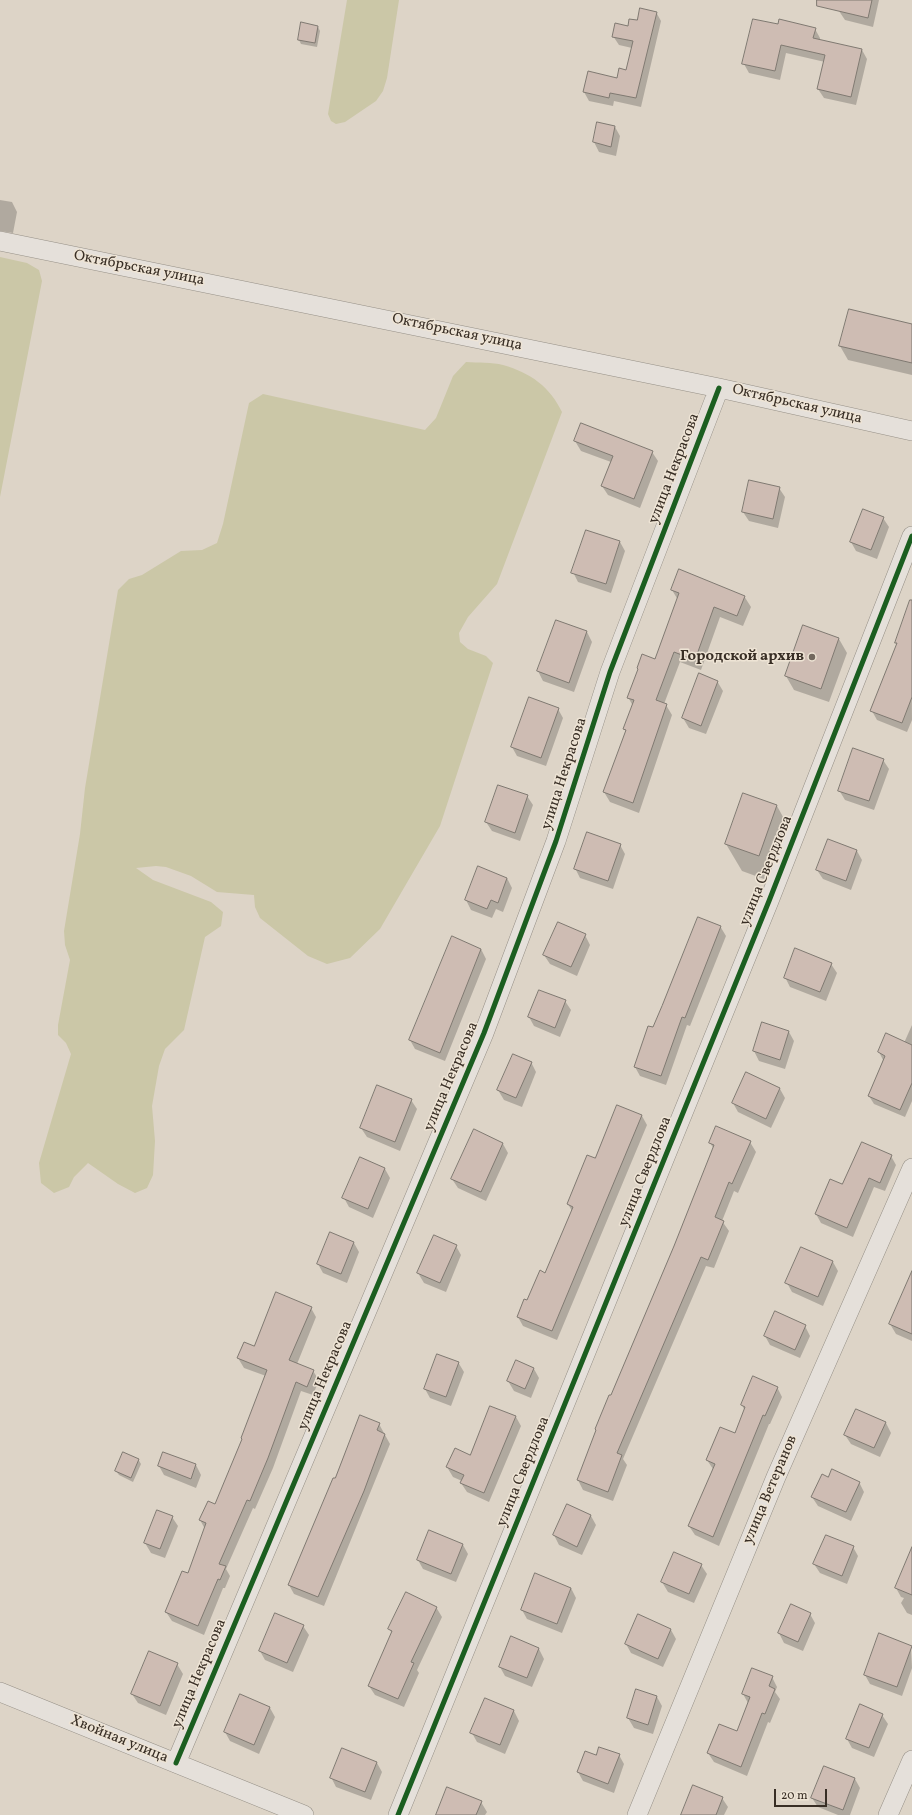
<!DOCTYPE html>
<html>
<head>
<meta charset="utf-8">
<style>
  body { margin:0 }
  #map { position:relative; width:912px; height:1815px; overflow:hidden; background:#ddd4c7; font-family:Vollkorn,serif }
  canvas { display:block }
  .scale { position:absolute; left:774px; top:1789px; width:53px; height:18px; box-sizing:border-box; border:2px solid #382e25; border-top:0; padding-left:5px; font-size:12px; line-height:14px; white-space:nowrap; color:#382e25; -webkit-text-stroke:3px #eee4d5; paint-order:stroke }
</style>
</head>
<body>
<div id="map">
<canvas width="912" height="1815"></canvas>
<div class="scale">20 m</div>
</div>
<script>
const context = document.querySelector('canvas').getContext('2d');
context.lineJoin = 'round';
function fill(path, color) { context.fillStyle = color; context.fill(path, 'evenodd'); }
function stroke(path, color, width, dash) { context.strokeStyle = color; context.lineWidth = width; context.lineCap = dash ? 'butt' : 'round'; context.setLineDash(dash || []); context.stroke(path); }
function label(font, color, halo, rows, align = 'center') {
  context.font = font + ' Vollkorn,serif'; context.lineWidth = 3; context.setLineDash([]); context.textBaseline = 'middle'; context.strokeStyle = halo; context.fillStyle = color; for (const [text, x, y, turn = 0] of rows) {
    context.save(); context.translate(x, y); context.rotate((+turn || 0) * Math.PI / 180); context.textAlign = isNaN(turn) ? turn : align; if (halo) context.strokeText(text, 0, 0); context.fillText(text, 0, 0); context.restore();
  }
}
fill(new Path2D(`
  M347,0H399L387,78L383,91L376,101L345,122L336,124L331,121L328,114Z
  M0,257L27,263L39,270L42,281L0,497Z
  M466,362C478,363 492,362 503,365C531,373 550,387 562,412L497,584L468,617L459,633L460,642L468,649L486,656L493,663L440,826L380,929L350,958L327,964L308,956L260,918L255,907L254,895L217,892L191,876L166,867L156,866L136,868L153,880L211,902L223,912L221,926L205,937L184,1030L165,1049L159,1066L152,1106L155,1141L153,1175L147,1188L135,1193L118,1184L88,1163L74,1177L69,1187L54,1193L41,1183L39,1163L71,1054L66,1043L58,1035V1025L70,960L65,945L64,931L80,834L85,788L118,590L129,579L142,575L181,551L202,550L217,543L223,524L249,403L263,394L425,430L436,418L453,376Z`), '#cbc7a7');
fill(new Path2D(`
  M842,0H879L873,27L845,20L839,11Z
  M656,12L661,21L641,107L614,101L613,106L589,101L584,92L617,79L627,71L632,48L619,45L613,36Z
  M779,26L815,29L820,38V40L862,50L867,59L856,105L824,98L818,89L825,62L786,53L780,80L749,73L744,64Z
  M318,27L320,31L317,47L301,44L299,40Z
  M598,123L615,127L620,136L616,156L599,152L594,142Z
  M0,200L12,202L17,212L13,233L0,231Z
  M912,325V375L848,360L840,346Z
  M575,441L652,452L658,461L640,508L608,495L602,486L611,462L581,451Z
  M779,488L785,497L778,528L749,521L743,512Z
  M883,518L889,527L877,559L856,551L851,542Z
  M620,542L625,551L611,593L578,582L573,572Z
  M672,590L744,596L751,607L743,626L720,617L701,670L680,662L664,704L666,705L672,715L639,813L610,802L604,792L626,731L624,729L633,706L628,697L655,660L678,600Z
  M911,599L912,720L907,732L877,720L872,711L897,645L896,643Z
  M587,632L592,642L574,692L543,681L538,671Z
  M839,639L847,653L829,702L794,690L786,676Z
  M717,681L723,691L706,734L689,728L683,718Z
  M558,709L563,718L546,766L517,756L512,747Z
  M883,760L889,769L874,810L845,800L839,790Z
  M744,794L777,806L792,833L775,883L742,871L726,844Z
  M527,796L533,805L520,841L492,831L486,822Z
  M828,840L857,851L862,860L851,890L823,879L817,870Z
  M620,845L625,854L613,889L580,878L575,868Z
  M507,878L512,888L503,912L496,909L492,918L471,910L466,900Z
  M720,926L726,936L690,1026L687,1025L666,1085L640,1076L635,1067L653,1028Z
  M585,935L590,945L577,976L550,964L544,955Z
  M481,949L486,959L445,1061L415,1049L410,1040Z
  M831,964L837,973L826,1001L790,987L785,977Z
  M565,1001L571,1010L560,1037L534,1026L529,1017Z
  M912,1025V1101L905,1117L874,1104L869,1096L883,1060L879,1052L904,1043Z
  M789,1032L794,1041L785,1069L759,1061L754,1051Z
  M531,1062L536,1072L522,1107L504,1100L498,1090Z
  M746,1074L780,1089L785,1098L771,1128L738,1112L733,1103Z
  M411,1100L417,1109L400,1151L367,1137L361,1128Z
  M618,1106L642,1116L647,1125L557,1340L523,1326L518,1317L546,1274L572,1211L568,1204L596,1160Z
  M750,1142L756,1152L738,1193L734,1191L722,1221L729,1231L714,1268L706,1266L623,1459L627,1465L613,1501L583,1490L578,1480L714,1149L710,1143Z
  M503,1144L508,1153L486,1201L458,1188L452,1179Z
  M891,1156L896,1165L885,1191L874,1187L853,1237L821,1223L816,1214L842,1186Z
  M361,1159L385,1169L390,1178L373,1218L349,1207L344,1198Z
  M330,1233L354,1243L359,1252L347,1283L323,1273L318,1264Z
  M456,1246L461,1255L446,1292L424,1283L418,1273Z
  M802,1248L833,1262L838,1271L823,1306L792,1292L787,1283Z
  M912,1299V1341L896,1334L890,1324Z
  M311,1308L316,1317L297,1364L313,1371L319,1380L313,1395L301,1391L273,1468L255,1509L253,1508L226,1569L230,1576L225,1588H223L204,1635L172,1621L166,1612L189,1575L205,1529L200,1520L215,1505L243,1440L266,1376L244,1368L238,1358Z
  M805,1326L810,1336L800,1358L770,1345L765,1336Z
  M458,1362L464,1372L451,1406L430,1398L425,1389Z
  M534,1369L539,1378L531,1398L514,1391L508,1381Z
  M777,1387L782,1397L770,1424H769L719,1546L695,1535L689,1526L713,1469L707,1460L735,1434L745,1411L742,1405Z
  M491,1407L516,1417L521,1426L489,1502L467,1492L461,1483L462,1481L453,1477L447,1467L471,1456Z
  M856,1410L886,1423L891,1433L880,1457L851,1444L845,1435Z
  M379,1424L390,1444L324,1606L294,1594L289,1585L335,1480Z
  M138,1459L141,1464L133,1482L119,1475L116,1471Z
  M196,1465L201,1475L196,1488L164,1475L159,1466Z
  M829,1478L859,1482L864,1492L851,1521L818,1506L812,1497Z
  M591,1516L596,1525L582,1555L559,1545L554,1535Z
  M172,1517L178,1526L165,1558L151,1553L145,1543Z
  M463,1545L468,1554L456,1582L423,1569L418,1560Z
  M853,1547L858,1556L847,1584L820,1573L814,1564Z
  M701,1565L707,1574L694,1603L668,1592L662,1582Z
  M912,1576V1615L907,1613L901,1603L904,1598L901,1597L896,1588Z
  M571,1588L576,1598L562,1633L527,1619L522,1610Z
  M436,1607L442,1617L417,1670L419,1673L404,1707L375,1695L369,1686L392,1633L389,1629Z
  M810,1614L815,1623L803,1651L784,1643L779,1633Z
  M303,1626L309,1635L293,1672L265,1660L260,1651Z
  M671,1630L676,1639L663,1667L631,1653L626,1644Z
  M512,1638L539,1649L544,1659L532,1687L505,1676L500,1667Z
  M911,1647L912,1668L902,1696L870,1684L865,1675Z
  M177,1664L183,1674L166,1715L138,1703L132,1694Z
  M772,1677L777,1687L775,1692L780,1699L770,1723L768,1722L747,1776L714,1762L708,1753L737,1732L748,1703L743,1694Z
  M637,1691L657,1697L662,1706L653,1734L634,1728L628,1718Z
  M241,1695L270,1708L275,1717L259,1754L230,1741L225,1732Z
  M485,1700L514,1711L519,1721L505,1754L477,1742L472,1733Z
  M882,1715L888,1724L874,1757L852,1748L847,1739Z
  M619,1755L624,1764L614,1793L583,1781L578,1772L597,1757Z
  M377,1763L382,1772L371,1800L336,1787L331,1777Z
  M824,1767L855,1779L860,1788L850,1815H838L818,1807L812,1798Z
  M722,1798L728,1807L724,1815H682Z
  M481,1802L487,1812L485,1815H437Z`), '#0003');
const building = new Path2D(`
  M817,0H872L868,18L817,6Z
  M640,8L657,12L636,98L610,93L609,98L583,92L588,71L617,78L619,68L626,70L633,41L612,37L615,23L628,26L629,19L637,20Z
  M753,19L778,24L779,19L816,28L813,38L862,49L851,97L817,89L825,55L781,45L775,71L742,64Z
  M301,22L318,26L315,43L298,40Z
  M597,122L615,126L611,147L593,142Z
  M849,309L912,324V363L839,346Z
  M581,423L653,451L634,499L601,486L613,456L574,441Z
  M749,480L780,487L773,519L742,512Z
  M863,509L884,517L871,550L850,542Z
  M586,530L620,541L606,584L571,573Z
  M679,569L745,596L737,616L714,607L695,660L674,652L656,700L667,704L633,803L603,792L626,730L623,729L634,700L627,698L638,669L637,668L642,654L655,659L679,593L671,590Z
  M910,600H912V697L902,723L870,711L897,643H895Z
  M556,620L587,631L569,683L537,671Z
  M803,625L839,638L821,689L785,676Z
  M699,673L718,681L701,726L682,718Z
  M529,697L559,708L541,758L511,747Z
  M853,748L884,759L869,801L838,791Z
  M498,785L528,795L515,833L485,822Z
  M743,793L777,805L759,856L725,844Z
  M587,832L621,844L608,881L574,869Z
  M828,839L857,850L846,881L816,870Z
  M478,866L507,878L498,903L491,900L487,909L465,900Z
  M698,917L721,926L685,1018L682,1017L661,1076L634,1067L648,1026L653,1027L662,1006Z
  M558,922L586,934L571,967L543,955Z
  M452,936L481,949L440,1053L409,1040Z
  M795,948L832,963L820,992L784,978Z
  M539,990L566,1000L555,1028L528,1017Z
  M762,1022L789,1031L780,1060L753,1051Z
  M886,1033L912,1045V1083L900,1110L868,1096L885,1056L878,1052Z
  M513,1054L532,1062L516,1098L497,1090Z
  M746,1072L780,1088L766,1119L732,1103Z
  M377,1085L412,1099L395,1142L360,1128Z
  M617,1105L642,1115L552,1331L517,1317L524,1299L527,1300L540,1270L545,1273L573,1207L567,1204L587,1155L595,1158Z
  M716,1126L751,1141L732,1184L729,1182L715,1217L724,1221L708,1260L701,1257L617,1453L622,1455L608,1492L577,1480L596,1430L595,1429L609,1395H611L674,1246L714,1145L709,1143Z
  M474,1129L503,1143L481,1192L451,1179Z
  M862,1142L892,1155L880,1183L869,1178L847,1228L815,1214L830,1179L842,1184Z
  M360,1157L385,1168L368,1209L342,1198Z
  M330,1232L354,1242L341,1274L317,1264Z
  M434,1235L457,1245L440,1283L417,1273Z
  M801,1247L833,1261L818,1297L785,1283Z
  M912,1271V1334L889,1324Z
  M276,1292L312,1307L289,1360L314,1370L307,1387L296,1382L268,1458L250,1501L247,1500L219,1564L226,1566L220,1580L218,1579L198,1626L165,1612L182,1571L188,1573L206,1523L199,1520L208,1501L215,1504L242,1439L241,1438L267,1370L237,1358L244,1342L254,1346Z
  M775,1311L806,1325L795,1350L764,1336Z
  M437,1354L459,1362L446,1397L424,1389Z
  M516,1360L534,1368L525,1389L507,1381Z
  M753,1376L778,1387L765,1416L763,1415L713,1537L688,1526L715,1464L706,1460L720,1427L735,1433L745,1407L741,1405Z
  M490,1406L516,1416L484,1493L460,1483L464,1475L446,1467L455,1448L470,1455Z
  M856,1409L886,1422L874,1448L844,1435Z
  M360,1415L380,1423L377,1430L385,1434L364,1491L318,1597L288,1585L333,1478H335Z
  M123,1452L139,1459L131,1478L115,1471Z
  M163,1452L196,1464L191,1479L158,1466Z
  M832,1469L860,1482L846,1512L811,1497L822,1474L828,1477Z
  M567,1504L591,1515L577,1547L553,1535Z
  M157,1510L173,1516L160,1549L144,1543Z
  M429,1530L463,1544L451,1574L417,1560Z
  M826,1535L854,1546L842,1576L813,1564Z
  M912,1547V1595L895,1588Z
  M674,1552L702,1564L689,1594L661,1582Z
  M535,1573L571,1588L557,1624L521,1610Z
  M406,1592L437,1607L411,1662L414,1663L398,1699L368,1686L392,1631L388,1629Z
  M791,1604L811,1613L798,1642L778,1633Z
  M275,1613L304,1625L287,1663L259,1651Z
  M638,1614L671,1629L658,1659L625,1644Z
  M879,1633L912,1646L897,1687L864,1675Z
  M511,1636L539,1648L527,1678L499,1667Z
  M149,1651L178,1663L160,1706L131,1694Z
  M752,1668L773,1676L769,1686L775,1689L765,1714L762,1713L741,1767L707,1753L719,1724L737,1731L750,1697L742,1694Z
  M636,1689L657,1696L648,1725L627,1718Z
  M240,1694L270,1707L254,1745L224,1732Z
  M485,1698L514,1710L500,1745L470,1733Z
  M860,1704L883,1714L869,1748L846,1739Z
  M599,1747L620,1754L608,1784L577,1772L585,1751L596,1755Z
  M342,1748L377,1762L365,1792L330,1778Z
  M824,1766L855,1778L843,1810L811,1798Z
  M693,1785L723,1797L716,1815H681Z
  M447,1787L482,1801L476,1815H436Z`);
fill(building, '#cebcb3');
stroke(building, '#7f7971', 1);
const street = new Path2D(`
  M0,241L719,388L912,431
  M0,1692L304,1815
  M176,1763L484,1033L556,841L610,672L719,388
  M398,1815L769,901L912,536
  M637,1815L776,1477L912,1168
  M888,1815L912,1760`);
stroke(street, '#969087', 20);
stroke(street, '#e5e0da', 19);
stroke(new Path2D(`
  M176,1763L484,1033L556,841L610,672L719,388
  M398,1815L769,901L912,536`), '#1b5e20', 5);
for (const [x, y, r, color] of [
  [812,657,4,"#72685e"]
]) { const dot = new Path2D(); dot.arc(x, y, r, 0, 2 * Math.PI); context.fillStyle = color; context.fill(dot); stroke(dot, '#eee4d5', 1.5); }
label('15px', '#382e25', '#eee4d5', [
  ["Октябрьская улица",139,269,11],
  ["Октябрьская улица",457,333,12],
  ["Октябрьская улица",797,405,13],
  ["улица Некрасова",675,469,-69],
  ["улица Некрасова",565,774,-72],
  ["улица Свердлова",767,871,-68],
  ["улица Некрасова",452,1077,-67],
  ["улица Свердлова",646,1172,-68],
  ["улица Некрасова",326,1376,-67],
  ["улица Свердлова",524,1472,-68],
  ["улица Ветеранов",771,1490,-67],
  ["улица Некрасова",200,1674,-67],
  ["Хвойная улица",119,1740,22]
]);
label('bold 15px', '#382e25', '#eee4d5', [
  ["Городской архив",804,657]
], 'right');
</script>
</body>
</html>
